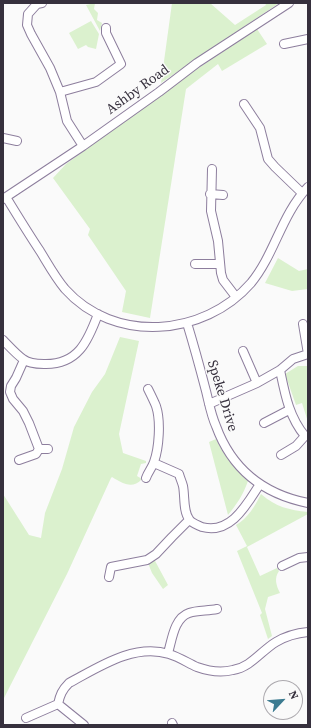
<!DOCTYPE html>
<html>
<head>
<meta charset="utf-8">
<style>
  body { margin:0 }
  #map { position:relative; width:311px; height:728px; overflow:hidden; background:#fafafa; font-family:"Source Serif 4",serif }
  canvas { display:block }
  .frame { position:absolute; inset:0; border:4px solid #36303d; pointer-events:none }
  .north { position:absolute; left:263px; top:680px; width:40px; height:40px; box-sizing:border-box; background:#fafafa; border:1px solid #aca9ae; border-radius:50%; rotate:64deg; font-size:11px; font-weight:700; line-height:16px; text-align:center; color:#36303d }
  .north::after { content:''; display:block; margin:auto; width:14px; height:18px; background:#3c7b90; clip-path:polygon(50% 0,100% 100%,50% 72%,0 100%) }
</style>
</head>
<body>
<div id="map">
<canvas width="311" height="728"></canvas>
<div class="frame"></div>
<div class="north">N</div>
</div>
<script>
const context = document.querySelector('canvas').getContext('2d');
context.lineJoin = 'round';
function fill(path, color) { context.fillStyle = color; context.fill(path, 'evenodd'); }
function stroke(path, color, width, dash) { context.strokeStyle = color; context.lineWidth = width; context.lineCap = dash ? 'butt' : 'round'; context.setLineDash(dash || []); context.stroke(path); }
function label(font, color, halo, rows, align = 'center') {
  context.font = font + ' "Source Serif 4",serif'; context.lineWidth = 3; context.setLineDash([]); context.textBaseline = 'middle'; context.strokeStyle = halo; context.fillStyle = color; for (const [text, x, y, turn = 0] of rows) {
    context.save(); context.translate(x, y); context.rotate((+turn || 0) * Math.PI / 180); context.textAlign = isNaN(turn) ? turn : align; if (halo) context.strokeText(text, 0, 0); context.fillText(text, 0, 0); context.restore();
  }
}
fill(new Path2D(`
  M95,3L94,9L98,13L97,20L102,23L100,31L86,5Z
  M172,3H210L235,25L266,5L265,3H279L161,83Z
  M91,21L99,34L96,49L88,47L86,45L78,49L69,33Z
  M257,29L267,44L222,71L218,64L186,89L150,318L122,312L126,291L88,235L90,229L53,178L66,164L188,75Z
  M278,258L299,271L308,269V289L292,291L265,283Z
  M120,337L139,341L119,434L123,453L146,461V463L141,464L137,476L142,479C132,490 122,483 112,477L111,478L67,574L3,700V494L29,535L41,538L45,513L62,469L74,427L92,392L105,374Z
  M298,366H308V422L302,403L296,405L285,374Z
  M216,439C224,456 234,468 248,481C243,495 237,504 228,515L209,442Z
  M261,494C276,507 289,510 308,512V514L247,547L260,576L277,568L279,571C274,578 276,585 280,593L268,597L265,609L272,636L268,639L260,615L262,613L237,551L247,546L236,525C248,518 255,506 261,494Z
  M154,559L168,585L163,589L152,573L148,563Z`), '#dbf1ce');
const minor = new Path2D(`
  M42,3L37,4L28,14L27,25L31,34L50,68L60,92L67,121L83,146
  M284,44L308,39
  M60,92L96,82L121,64L106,33V28
  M244,104L260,128L268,159L275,167L302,193
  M3,138L17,141
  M212,169L211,211L218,241L221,273L223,280L236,297
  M210,194L223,195
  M6,197C17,215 28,233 40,251C48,264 55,277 65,289C114,344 204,337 251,283C275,254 281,215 308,187
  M3,199L83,146L159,92L197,63L289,3
  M195,264H220
  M187,323C194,346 200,368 206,391C209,403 211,415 216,426C232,470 263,494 308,503
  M303,324L308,354
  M3,340C9,346 16,354 23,359C28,363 38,364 44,364C78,365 88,341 98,314
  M243,351L257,383
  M280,370C285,394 289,417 305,436L296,446L281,455
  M209,404L257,383L280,370L293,359L308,354
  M264,423L289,410
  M39,449H48
  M19,460L36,454L39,449L29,423L23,411L13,399L10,392L11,386L16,378L24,360
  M154,463L179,474C180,478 182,482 183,486C185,496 183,511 189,519C191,523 198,525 202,527C231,535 247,504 260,484
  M146,478C148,472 152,468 154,462C159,448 161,421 156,406C154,401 151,395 148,389
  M282,566L299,558L308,557
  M109,577L111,567L147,560L156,554L172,537L189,520
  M168,653C172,640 174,618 189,613C197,610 208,611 217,609
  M58,704C60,695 62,690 69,683C99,667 134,643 169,654C179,657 188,663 197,667C208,671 221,673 233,670C251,667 261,651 276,642C286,636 297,633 308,632
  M26,718L58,704L84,725
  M172,723L173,725`);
stroke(minor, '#8d7e9d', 10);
stroke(minor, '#fff', 8);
label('14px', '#36303d', '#fafafa', [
  ["Ashby Road",138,90,-36],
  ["Speke Drive",222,396,73]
]);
</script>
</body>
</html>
